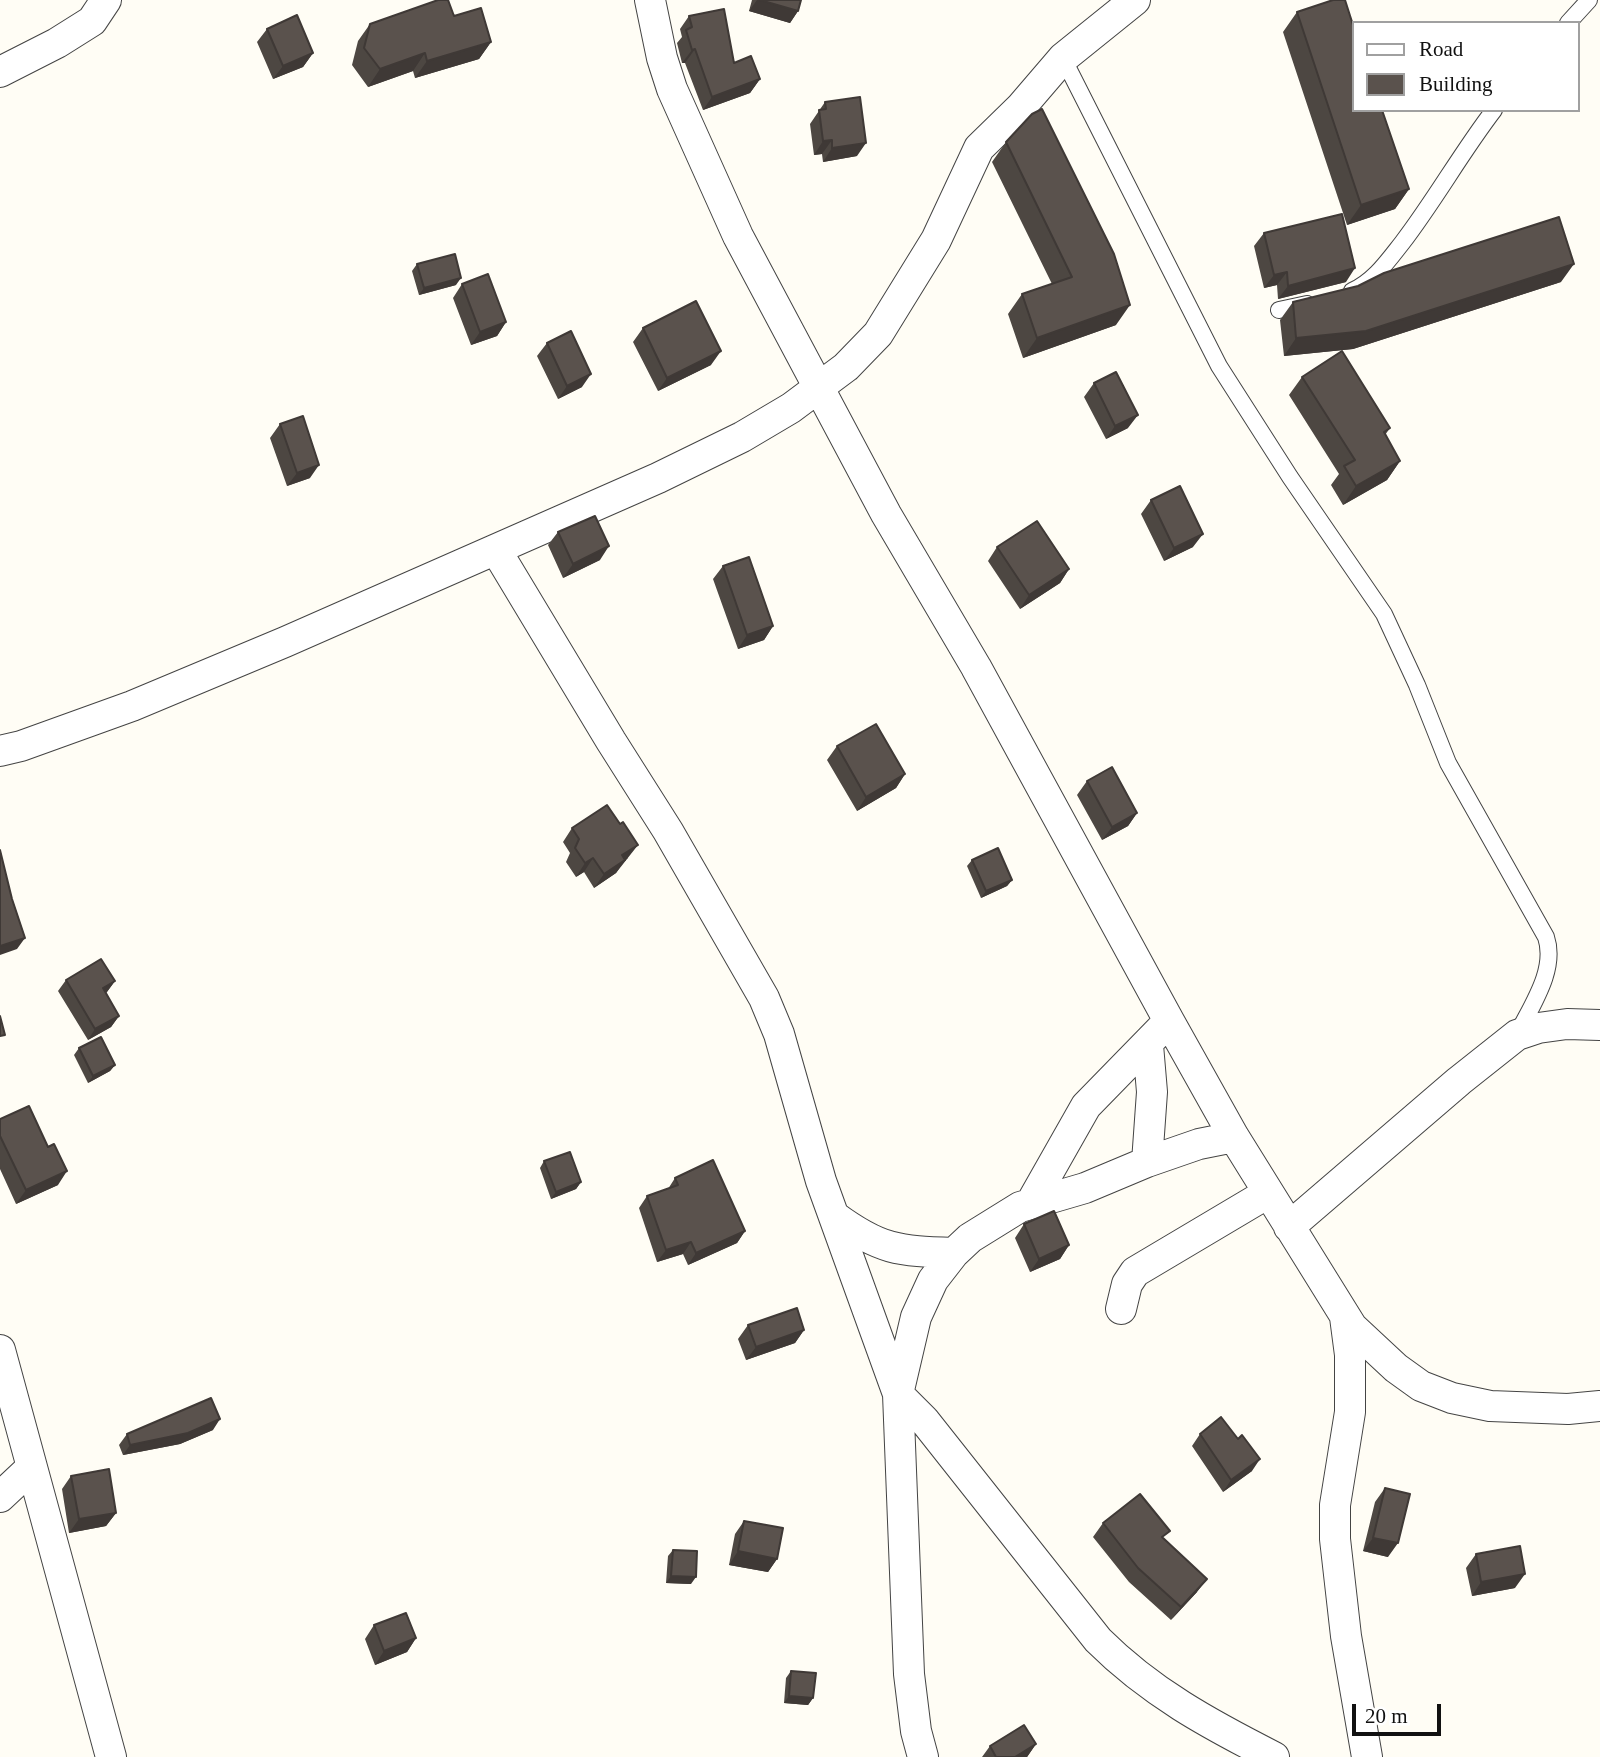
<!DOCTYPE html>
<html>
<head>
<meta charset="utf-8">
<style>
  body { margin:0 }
  #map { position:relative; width:1600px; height:1757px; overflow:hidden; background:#fffdf5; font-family:Georgia,serif }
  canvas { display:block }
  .legend { position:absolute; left:1352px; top:21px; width:228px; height:91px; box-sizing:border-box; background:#fff; border:2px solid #a0a0a0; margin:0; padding:9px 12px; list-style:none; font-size:21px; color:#111 }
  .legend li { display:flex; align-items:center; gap:14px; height:35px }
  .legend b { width:35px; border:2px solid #a0a0a0 }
  .scale { position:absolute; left:1352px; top:1704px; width:89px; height:32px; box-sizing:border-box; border:4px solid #111; border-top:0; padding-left:9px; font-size:21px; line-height:24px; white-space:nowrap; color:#111; -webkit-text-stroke:5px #fff; paint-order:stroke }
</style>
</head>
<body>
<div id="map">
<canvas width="1600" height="1757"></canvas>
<ul class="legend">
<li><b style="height:9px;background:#fff"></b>Road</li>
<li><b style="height:19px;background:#5a524d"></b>Building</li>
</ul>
<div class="scale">20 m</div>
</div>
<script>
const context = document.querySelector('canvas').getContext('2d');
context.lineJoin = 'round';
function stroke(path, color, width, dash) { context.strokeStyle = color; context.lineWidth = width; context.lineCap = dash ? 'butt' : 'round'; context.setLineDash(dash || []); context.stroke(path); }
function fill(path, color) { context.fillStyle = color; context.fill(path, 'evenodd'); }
const service = new Path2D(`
  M1568,23L1589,0
  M1063,58L1219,366L1290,477L1384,614L1417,685L1448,763L1546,937C1557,970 1531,1006 1517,1035
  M1352,291C1374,281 1387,262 1402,243C1435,200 1461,153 1494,110
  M1279,310L1307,304`);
const minor = new Path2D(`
  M650,0L662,58L672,89L738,236L886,514L976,667L1169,1021L1234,1137L1352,1327L1396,1368L1421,1386L1452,1398L1490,1406L1568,1409L1600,1406
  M0,72L57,43L92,21L106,0
  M496,550L611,741L668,831L764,998L779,1034L821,1181L898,1394L924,1420L1098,1640C1150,1692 1209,1724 1274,1757
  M0,751L21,746L132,706L285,642L658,478L742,437L791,408L846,367L878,334L936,240L979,148L1021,107L1063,58L1135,0
  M1147,1162L1152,1092L1148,1045
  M1031,1203L1086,1106L1169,1021
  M834,1216C880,1250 898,1251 954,1253
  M1289,1227L1459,1081L1517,1035L1538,1028L1567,1024L1600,1025
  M1121,1309L1127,1284L1135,1272L1268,1193
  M1345,1317L1350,1355V1412L1335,1505V1539L1346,1636L1367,1757
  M0,1350L111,1757
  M0,1497L31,1468
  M923,1757L916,1731L909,1674L898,1394L916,1317L933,1280L954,1253L970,1238L1020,1207L1085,1188L1147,1162L1199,1144L1234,1137`);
stroke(service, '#444', 18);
stroke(minor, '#444', 32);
stroke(service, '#fff', 16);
stroke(minor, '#fff', 30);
fill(new Path2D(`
  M752,0H801L798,11L790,23L749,11Z
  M1297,12L1409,189L1395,209L1347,225L1283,32Z
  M454,16L491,42L479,59L415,78L413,71L368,87L352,65L358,41L370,24Z
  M689,16L734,63L760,79L750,93L703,110L685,63H682L677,43L682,37L680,29Z
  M267,29L313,53L303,67L273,79L257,42Z
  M825,102L857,156L823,162L822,154L814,155L810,124Z
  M1006,142L1116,325L1023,358L1008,314L1022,294L1052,284L992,162Z
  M1264,233L1346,282L1278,299L1277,285L1264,288L1254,246Z
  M417,264L456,285L419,295L412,271Z
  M1561,282L1353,349L1284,356L1280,320L1293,302Z
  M462,284L506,322L497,336L471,345L453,298Z
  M643,328L711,365L658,391L633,342Z
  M547,343L582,387L558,399L537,356Z
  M1302,377L1390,428L1385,435L1400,461L1387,480L1343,505L1331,485L1339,474L1289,395Z
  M1094,383L1128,428L1106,439L1084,397Z
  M280,424L310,478L287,486L270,438Z
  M1151,500L1193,547L1164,561L1141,514Z
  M558,532L600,560L563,578L548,545Z
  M997,547L1069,569L1060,583L1020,609L988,561Z
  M723,566L773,626L764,640L738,649L713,579Z
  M837,746L905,774L896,788L857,811L827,760Z
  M1087,781L1137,813L1128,826L1102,840L1077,795Z
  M572,828L628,858L624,861L616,873L594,888L584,872L576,877L566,862L570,853L563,842Z
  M972,860L1012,880L1007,886L981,898L967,866Z
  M66,980L115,981L106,993L119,1016L111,1027L88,1040L58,991Z
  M79,1048L115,1065L110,1071L88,1083L74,1055Z
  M0,1119L48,1147L58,1185L16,1204L0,1169Z
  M544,1161L581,1182L576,1189L551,1199L540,1168Z
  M675,1178L745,1231L737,1243L688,1265L683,1254L657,1262L639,1208L647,1196L668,1189Z
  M1024,1224L1069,1245L1060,1259L1030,1272L1015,1238Z
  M748,1325L804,1330L795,1343L746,1360L738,1339Z
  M213,1430L180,1444L123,1455L119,1445L127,1434Z
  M1200,1434L1252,1471L1223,1492L1192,1446Z
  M71,1476L116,1513L106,1526L69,1533L62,1489Z
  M1385,1488L1388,1557L1363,1551L1375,1502Z
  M744,1521L777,1559L768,1572L729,1565L735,1534Z
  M1103,1523L1164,1539L1197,1592L1171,1620L1129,1582L1093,1537Z
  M673,1550L691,1584L666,1583L668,1556Z
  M1476,1554L1515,1588L1472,1596L1466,1568Z
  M374,1625L416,1638L407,1652L375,1665L365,1639Z
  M791,1671L813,1698L808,1705L784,1703L786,1678Z
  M1036,1744L1027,1757H982L990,1746Z`), '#4d4742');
fill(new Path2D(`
  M757,0H760L798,11L790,23L749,11Z
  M491,42L479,59L415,78L427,61Z
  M695,49L685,63H682L692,50Z
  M313,53L303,67L273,79L283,66Z
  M425,53L413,71L368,87L380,69Z
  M760,79L750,93L703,110L712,97Z
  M832,140L822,154L814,155L823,141Z
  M866,143L857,156L823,162L832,148Z
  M1409,189L1395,209L1347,225L1361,205Z
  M1574,264L1561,282L1353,349L1284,356L1296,338Z
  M1355,268L1346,282L1278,299L1288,286Z
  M1287,272L1277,285L1264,288L1274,275Z
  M461,278L456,285L419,295L424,288Z
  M1130,305L1116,325L1023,358L1037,338Z
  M506,322L497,336L471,345L480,332Z
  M721,351L711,365L658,391L667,378Z
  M591,374L582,387L558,399L567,386Z
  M1138,415L1128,428L1106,439L1115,426Z
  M1400,461L1387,480L1343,505L1356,486Z
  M319,465L310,478L287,486L297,473Z
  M1203,534L1193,547L1164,561L1174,548Z
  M609,546L600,560L563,578L573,564Z
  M1069,569L1060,583L1020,609L1029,595Z
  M773,626L764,640L738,649L747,635Z
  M905,774L896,788L857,811L866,797Z
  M1137,813L1128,826L1102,840L1112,827Z
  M638,845L616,873L594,888L604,874L622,855Z
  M593,858L584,872L576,877L585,863Z
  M1012,880L1007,886L981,898L986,891Z
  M25,938L17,949L0,955V946Z
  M115,981L107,992L96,999L103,988Z
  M119,1016L111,1027L88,1040L95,1029Z
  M115,1065L110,1071L88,1083L93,1076Z
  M67,1171L58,1185L16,1204L26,1190Z
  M581,1182L576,1189L551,1199L556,1192Z
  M745,1231L737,1243L688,1265L696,1253Z
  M691,1242L683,1254L657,1262L666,1250Z
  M1069,1245L1060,1259L1030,1272L1039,1259Z
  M804,1330L795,1343L746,1360L756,1347Z
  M220,1419L213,1430L180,1444L123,1455L130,1445Z
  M1260,1459L1252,1471L1223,1492L1231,1480Z
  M116,1513L106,1526L69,1533L79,1519Z
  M1373,1538L1398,1543L1388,1557L1363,1551Z
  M738,1551L777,1559L768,1572L729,1565Z
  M1525,1574L1515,1588L1472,1596L1481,1582Z
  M671,1576L696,1577L691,1584L666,1583Z
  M1207,1579L1197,1592L1171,1620L1181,1607Z
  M416,1638L407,1652L375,1665L384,1651Z
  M789,1696L813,1698L808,1705L784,1703Z
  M1036,1744L1027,1757H1015Z`), '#3f3936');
const building = new Path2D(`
  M438,0H448L454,16L481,8L491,42L427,61L425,53L380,69L364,48L370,24Z
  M760,0H801L798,11Z
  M1333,0H1345L1353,25V110H1382L1409,189L1361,205L1297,12Z
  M724,9L734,63L751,56L760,79L712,97L695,49L692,50L686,30L692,27L689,16Z
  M297,15L313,53L283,66L267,29Z
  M860,97L866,143L832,148V140L823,141L819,110L826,109L825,102Z
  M1042,109L1114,254L1130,305L1037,338L1022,294L1072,277L1006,142L1032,114Z
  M1342,214L1355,268L1288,286L1287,272L1274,275L1264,233Z
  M1559,217L1574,264L1366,331L1296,338L1293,302L1358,286L1384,273Z
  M455,254L461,278L424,288L417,264Z
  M488,274L506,322L480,332L462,284Z
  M696,301L721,351L667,378L643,328Z
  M571,331L591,374L567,386L547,343Z
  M1342,351L1390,428L1384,432L1400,461L1356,486L1344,466L1355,460L1302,377Z
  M1116,372L1138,415L1115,426L1094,383Z
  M303,416L319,465L297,473L280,424Z
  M1180,486L1203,534L1174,548L1151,500Z
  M595,516L609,546L573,564L558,532Z
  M1037,521L1069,569L1029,595L997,547Z
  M749,557L773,626L747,635L723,566Z
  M876,724L905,774L866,797L837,746Z
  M1112,767L1137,813L1112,827L1087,781Z
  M607,805L620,824L623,822L638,845L622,855L625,860L604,874L593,858L585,863L575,848L579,839L572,828Z
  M998,848L1012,880L986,891L972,860Z
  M0,850L12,899L25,938L0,946Z
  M101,959L115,981L103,988L119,1016L95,1029L66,980Z
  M0,1016L5,1035L0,1036Z
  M101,1037L115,1065L93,1076L79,1048Z
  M29,1106L48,1147L54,1144L67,1171L26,1190L0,1136V1119Z
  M570,1152L581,1182L556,1192L544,1161Z
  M713,1160L745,1231L696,1253L691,1242L666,1250L647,1196L678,1185L675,1178Z
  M1054,1211L1069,1245L1039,1259L1024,1224Z
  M797,1308L804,1330L756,1347L748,1325Z
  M211,1398L220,1419L188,1433L130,1445L127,1434Z
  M1221,1417L1238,1439L1242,1435L1260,1459L1231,1480L1200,1434Z
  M109,1469L116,1513L79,1519L71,1476Z
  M1385,1488L1410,1494L1398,1543L1373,1538Z
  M1140,1494L1170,1531L1162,1537L1207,1579L1181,1607L1138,1568L1103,1523Z
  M744,1521L783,1528L777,1559L738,1551Z
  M1520,1546L1525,1574L1481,1582L1476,1554Z
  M673,1550L697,1551L696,1577L671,1576Z
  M406,1613L416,1638L384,1651L374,1625Z
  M791,1671L816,1673L813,1698L789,1696Z
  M1024,1725L1036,1744L1015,1757H996L990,1746Z`);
fill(building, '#5a524d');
stroke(building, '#3f3936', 2);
</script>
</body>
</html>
